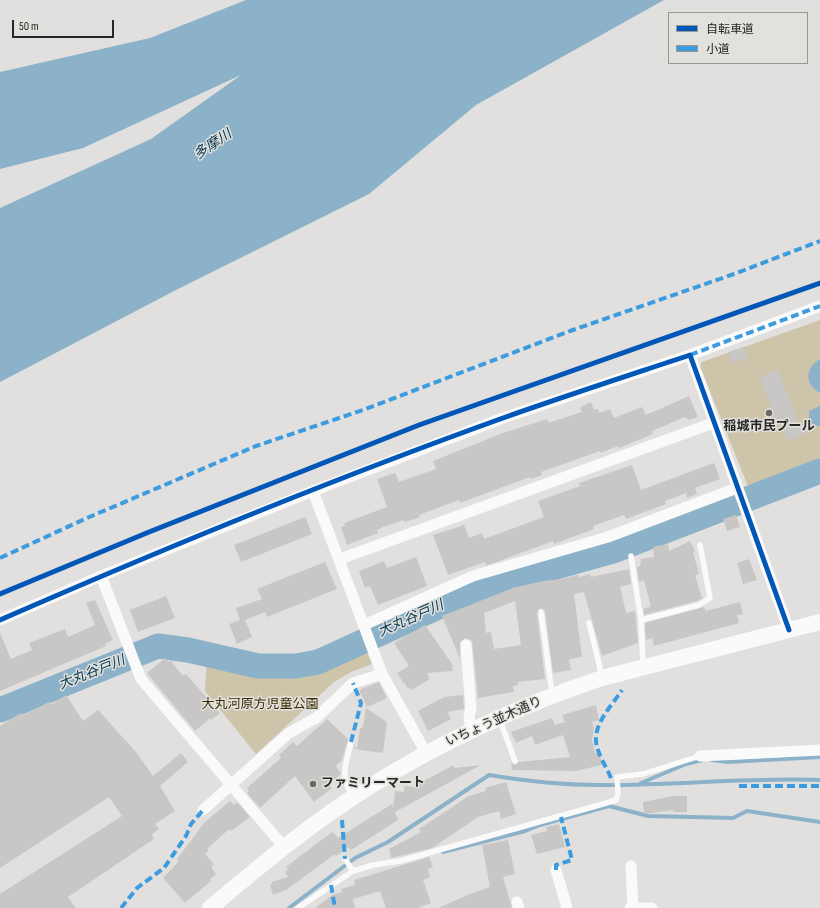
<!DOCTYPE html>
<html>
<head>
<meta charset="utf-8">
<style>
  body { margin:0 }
  #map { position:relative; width:820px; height:908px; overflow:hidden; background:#e1e0de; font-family:"Sofia Sans Condensed","Noto Sans JP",sans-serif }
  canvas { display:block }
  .legend { position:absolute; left:668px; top:12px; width:140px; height:52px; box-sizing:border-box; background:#e2e1dd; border:1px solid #989794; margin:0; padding:5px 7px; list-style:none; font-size:12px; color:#282726 }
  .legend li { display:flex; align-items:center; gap:8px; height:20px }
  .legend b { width:20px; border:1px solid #989794 }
  .scale { position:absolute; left:12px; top:20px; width:102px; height:18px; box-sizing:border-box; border:2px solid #282726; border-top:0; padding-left:5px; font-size:12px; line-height:14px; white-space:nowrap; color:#282726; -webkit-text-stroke:3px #e2e1dd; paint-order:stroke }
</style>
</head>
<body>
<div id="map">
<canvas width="820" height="908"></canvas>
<ul class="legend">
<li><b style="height:5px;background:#0057b8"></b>自転車道</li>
<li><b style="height:5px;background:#3d9ce0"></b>小道</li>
</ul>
<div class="scale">50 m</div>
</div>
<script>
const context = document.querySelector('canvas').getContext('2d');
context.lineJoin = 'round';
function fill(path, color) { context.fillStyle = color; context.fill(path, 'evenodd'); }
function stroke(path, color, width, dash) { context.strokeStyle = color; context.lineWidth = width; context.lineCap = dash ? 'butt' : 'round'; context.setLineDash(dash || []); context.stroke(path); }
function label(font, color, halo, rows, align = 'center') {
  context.font = font + ' "Sofia Sans Condensed","Noto Sans JP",sans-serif'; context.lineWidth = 3; context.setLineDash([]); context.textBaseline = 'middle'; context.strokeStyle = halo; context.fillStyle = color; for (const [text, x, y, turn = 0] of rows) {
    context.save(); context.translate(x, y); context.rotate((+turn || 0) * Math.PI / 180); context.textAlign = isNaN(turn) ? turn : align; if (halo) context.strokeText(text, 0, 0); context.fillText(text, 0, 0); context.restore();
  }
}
fill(new Path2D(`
  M820,320V461L749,489L700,366L702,362Z
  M364,646L372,664L351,672L334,682L256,754L205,691L207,660C269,678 305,674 364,646Z`), '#cdc4aa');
fill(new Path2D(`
  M246,0H664L476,105L369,194L178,289L0,382V208L151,139L241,75L83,148L0,169V72L150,38Z
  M820,359V393C804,384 805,368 820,359Z
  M820,406V426L812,425L809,418V411Z`), '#8bb2c8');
stroke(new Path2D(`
  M712,760L728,762L820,757
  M641,783L686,764L702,760
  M443,852L525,831L540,825L609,806L648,816L733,818L747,811L820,822
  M289,908L355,858L388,842L489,775C525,781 561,785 598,785C672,786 746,777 820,780`), '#8bb2c8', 4);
stroke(new Path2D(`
  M0,710L158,646L188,650L258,666H296L318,662L478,589L613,551L820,471`), '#8bb2c8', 25);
fill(new Path2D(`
  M744,347L748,358L732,363L728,352Z
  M778,370L799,425L803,423L807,434L787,441L781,424L778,425L760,377Z
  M689,396L698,417L689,420L685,417L652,431L653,434L619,448L618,446L600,453V451L541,472L542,475L531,479L530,477L460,503L459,500L419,515L420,517L405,522L404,520L383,527L377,530L378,533L347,545L341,527L345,526L344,523L387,507L377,479L395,473L399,482L436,469L433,461L503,433L547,419L548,422H551L582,412L580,407L591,402L594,410L598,409L599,413L610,409L614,418L642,407L646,415Z
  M714,463L720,479L695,488L697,494L687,498L686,493L665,501L666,504L626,519L624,515L593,526L594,529L554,544L553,541L494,563L486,565L485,562L448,575L433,535L464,525L469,538L482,533L484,539L544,517L538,501L580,486L579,483L632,465L641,490Z
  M736,515L740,527L727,531L723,519Z
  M305,517L312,534L241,562L234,545Z
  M690,541L695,551L693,552L699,574L695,575L702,598L697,601L644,615V608L651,607L644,580L639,582L637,567L640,566L641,559L654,557L653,547L657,546L668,544L669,551Z
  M416,557L427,586L378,605L370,586L365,588L359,571L384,561L387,568Z
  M749,559L757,580L743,584L737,563Z
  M325,562L337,589L267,617L265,612L245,620L252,637L237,644L229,624L240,620L236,608L262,599L257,589Z
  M629,569L631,584L620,587L626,613L635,611L638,643L602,656L584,592L574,594L582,657L569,659L571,670L553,673L545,611L540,608L537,613L545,679L517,682L518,685L513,686L514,692L478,698L472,641L466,638L460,642V659L442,616L513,588L543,581L562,579L578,575L579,577L590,574L591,577ZM515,601L521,645L494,649L491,632L486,633L484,613Z
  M166,596L175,618L138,632L130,610Z
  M95,600L113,640L105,644L106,646L0,691V633L11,659L32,650L29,643L65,629L68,637L95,625L86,603Z
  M740,602L743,614L737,615L739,623L654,646L652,638L646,640L645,623L704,607L706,611Z
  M425,625L452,664L453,671L427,673L430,679L411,690L410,687L408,689L405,683L404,684L397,673L409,666L394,643Z
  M165,658L169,662L171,661L183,676L186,674L220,713L211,720L210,718L195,731L147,673Z
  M379,682L387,698L367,707L359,690Z
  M66,695L83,721L98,710L136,752L153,776L181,753L188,762L160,786L175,811L155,824L159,829L152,834L154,839L68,897L76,908H0V894L122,816L109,797L0,868V726L21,713V716L49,702L52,704Z
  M463,695L464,709L447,712L451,719L428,731L418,711L444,697Z
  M596,705L599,720L592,722L594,728L592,740L595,753L600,752L602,765L575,771L512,770L511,763L516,765L519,762L570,757L563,735L535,745L532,736L516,743L511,732L552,718L555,725L565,722L562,715Z
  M366,708L387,722L383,753L354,749V746L357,749L360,728L363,727Z
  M327,719L348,739L342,760L336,766L341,774L329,784L332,788L314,802L295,776L260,808L247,793L249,791L247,788L281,758L279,755L293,742L297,746Z
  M454,765V768L481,765L395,812L398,820L351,850L349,847L336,856L335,854L286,890L273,895L270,885L272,884V882L288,877L285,872L288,870L286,867L324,838L333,832L338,838L392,804L393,809L395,791L404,792V786L416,787V785Z
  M506,782L516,814L501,819L499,811L478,817L432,848L391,858L389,849L421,832L419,829L469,796L486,791L485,788Z
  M673,796H687V812H673V810L644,814L643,802Z
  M230,801L234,805L237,802L250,817L231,831L229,829L207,849L209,850L205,854L214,864L211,867L216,874L210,879L211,881L185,903L163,878L179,861L177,859L204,823Z
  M559,824L565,847L537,854L531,835L547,831L546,827Z
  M508,840L515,874L503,877L512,908H438L470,894L490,887L482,845Z
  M429,857L433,867L428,869L430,877L423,880L431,903L418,908H386L380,891L353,899L355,908H315L332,895L342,892L341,889L355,885L354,880Z`), '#c8c7c6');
stroke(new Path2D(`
  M631,556L641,620L643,665
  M541,612L552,694
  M641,620L699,605L710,598L700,545
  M589,623L602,676
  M500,720L515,761
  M351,742C346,766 339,775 353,797
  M345,859L353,871
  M298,908L353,871L373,865L400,861L603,804L616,800L618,793L617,777L643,774L700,756`), '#fafafa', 5.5);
stroke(new Path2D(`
  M690,355L789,630
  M313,491L382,674L426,753
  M340,559L713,423
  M101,576L141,679L284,847
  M0,620L101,576L313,491L503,418L690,355L820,306
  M364,625L473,576L608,537L737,488
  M466,645L471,709L469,715L471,731
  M700,756L820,750
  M203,810L289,733L316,718L353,683L382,674
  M631,866L633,908
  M556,870L567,908
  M517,902L519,908
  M630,908H652`), '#fafafa', 11);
stroke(new Path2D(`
  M210,908C262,864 314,821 372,785C444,740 522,705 602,678L820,622`), '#fafafa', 16);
stroke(new Path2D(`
  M690,355L820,306
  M0,558L87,518L256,446L363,410L570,331L734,274L820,241
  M351,742L361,703L353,683
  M611,778C607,768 600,758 597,747C591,726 611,707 622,690
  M739,786H820
  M342,820L345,859
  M556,870V865L572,860L561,817
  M331,885L335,908
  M121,908L137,888L164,868L186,836L191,824L203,810`), '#3d9ce0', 4, [8, 4]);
stroke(new Path2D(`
  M0,594L149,532L419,425L820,283
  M0,620C165,548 333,479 503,418C565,396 627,376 690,355L789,630`), '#0057b8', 5);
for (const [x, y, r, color] of [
  [769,413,4,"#696866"],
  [313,784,4,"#696866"]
]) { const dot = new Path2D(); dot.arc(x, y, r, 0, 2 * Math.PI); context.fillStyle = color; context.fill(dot); stroke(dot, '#e2e1dd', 1.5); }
label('bold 13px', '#282726', '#e2e1dd', [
  ["稲城市民プール",769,427],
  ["ファミリーマート",321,784,"left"]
]);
label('13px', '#382c00', '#e2e1dd', [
  ["大丸河原方児童公園",260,705]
]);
label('13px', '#282726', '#e2e1dd', [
  ["いちょう並木通り",494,722,-24]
]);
label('italic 14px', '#05384e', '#e2e1dd', [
  ["多摩川",213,145,-34],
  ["大丸谷戸川",411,619,-24],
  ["大丸谷戸川",92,673,-22]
]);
</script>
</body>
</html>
